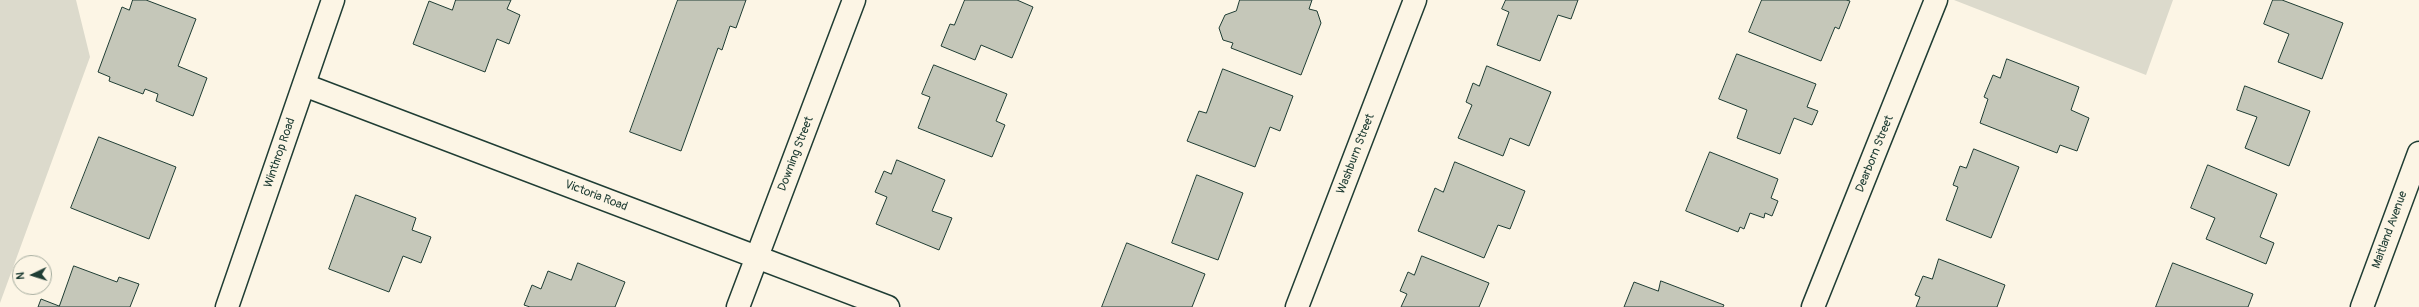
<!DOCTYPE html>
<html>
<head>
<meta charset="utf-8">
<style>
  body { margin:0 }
  #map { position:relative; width:2419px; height:307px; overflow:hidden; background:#fcf5e5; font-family:Pangolin,sans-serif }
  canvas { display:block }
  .north { position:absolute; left:12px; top:255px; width:40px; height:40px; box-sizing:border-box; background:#fcf5e5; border:1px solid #a4ab9e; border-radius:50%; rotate:266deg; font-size:11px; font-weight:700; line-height:16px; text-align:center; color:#1f3d34 }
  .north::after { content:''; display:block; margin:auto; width:14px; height:18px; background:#1f3d34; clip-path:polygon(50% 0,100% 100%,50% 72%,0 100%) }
</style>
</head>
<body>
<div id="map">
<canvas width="2419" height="307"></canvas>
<div class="north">N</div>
</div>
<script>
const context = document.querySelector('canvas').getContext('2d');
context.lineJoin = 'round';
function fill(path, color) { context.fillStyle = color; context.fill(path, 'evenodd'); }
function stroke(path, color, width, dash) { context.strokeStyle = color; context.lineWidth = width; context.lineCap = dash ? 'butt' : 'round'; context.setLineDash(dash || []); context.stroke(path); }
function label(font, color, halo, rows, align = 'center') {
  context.font = font + ' Pangolin,sans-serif'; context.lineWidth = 3.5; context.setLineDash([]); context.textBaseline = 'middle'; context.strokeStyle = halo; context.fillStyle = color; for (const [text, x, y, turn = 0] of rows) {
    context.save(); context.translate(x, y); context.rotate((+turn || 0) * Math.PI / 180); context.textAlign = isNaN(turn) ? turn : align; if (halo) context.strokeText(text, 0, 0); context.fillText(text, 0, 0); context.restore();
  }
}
fill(new Path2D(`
  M0,0H76L90,57L0,303Z
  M1954,0H2173L2146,75Z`), '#dcdacc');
const building = new Path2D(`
  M133,0H146L196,19L178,66L207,78L193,116L156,101L158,94L145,89L143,94L109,81L110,77L98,72L122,7L129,10Z
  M456,0H511L507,9L520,15L509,44L497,39L485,72L413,44L429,1L452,10Z
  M678,0H746L736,28L730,26L722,50L718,48L681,151L630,132Z
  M965,0H1017L1033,7L1012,58L981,45L975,60L941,46L950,24L954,25Z
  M1240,0H1312L1309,9L1317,11L1321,23L1301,75L1231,48L1233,43L1223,40L1219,28L1225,15L1236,11Z
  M1506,0H1578L1571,19L1558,15L1540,61L1497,45L1509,12L1502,9Z
  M1762,0H1846L1850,1L1839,29L1835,27L1821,61L1749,32Z
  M2273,0H2282L2343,23L2322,79L2278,62L2289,34L2264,24Z
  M1737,54L1816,84L1807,107L1818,111L1812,125L1794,118L1780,154L1737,138L1747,110L1719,99Z
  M2007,59L2079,87L2071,110L2089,118L2077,151L2060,145L2057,153L1980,123L1988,99L1984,97L1993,75L2000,78Z
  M934,65L1007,94L996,121L1005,125L992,157L918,128L930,97L922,94Z
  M1487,66L1551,92L1529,146L1510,138L1503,156L1458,138L1472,105L1466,102L1473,83L1479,86Z
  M1223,69L1293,96L1280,131L1270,127L1255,167L1187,141L1199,111L1206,113Z
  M2245,86L2310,111L2289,166L2245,148L2257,117L2237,110Z
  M99,137L176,167L149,239L71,208Z
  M1974,149L2019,167L1991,238L1946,220L1958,187L1953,185L1960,166L1966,168Z
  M1710,152L1778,179L1771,198L1778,201L1772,216L1765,213L1764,218L1750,213L1744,229L1740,227L1738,232L1686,211Z
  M897,160L945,180L932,211L952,218L939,250L876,224L887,197L875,192L884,171L891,174Z
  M1455,162L1525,191L1510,229L1498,225L1484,258L1418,231L1435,188L1443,192Z
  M2208,165L2277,194L2260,237L2274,243L2266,264L2206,239L2215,218L2191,208Z
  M1197,175L1243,193L1218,260L1172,243Z
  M356,195L416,218L412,230L431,237L421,263L403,256L389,292L329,269Z
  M1127,243L1205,274L1192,307H1102Z
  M1422,256L1489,283L1479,307H1401L1407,294L1400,291L1408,272L1414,275Z
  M1939,259L2005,285L1997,307H1916L1920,297L1915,295L1923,276L1932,279Z
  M578,263L625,282L615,307H530L524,305L532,285L541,289L548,271L571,280Z
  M2173,263L2253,294L2248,307H2156Z
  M74,266L117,282L119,277L139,284L130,307H38L41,299L59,306Z
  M1661,281L1724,305L1723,307H1624L1634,282L1658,291Z`);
fill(building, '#c5c7b9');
stroke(building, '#1f3d34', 1);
const minor = new Path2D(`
  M304,85L888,307
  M227,307L333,0
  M738,307L854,0
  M1297,307L1415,0
  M1813,307L1936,0
  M2362,307L2419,153`);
stroke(minor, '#1f3d34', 25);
stroke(minor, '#fcf5e5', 22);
label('12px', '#1f3d34', '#fcf5e5', [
  ["Winthrop Road",280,153,-71],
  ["Downing Street",796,154,-69],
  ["Washburn Street",1356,154,-69],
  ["Dearborn Street",1875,154,-68],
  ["Victoria Road",596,196,21],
  ["Maitland Avenue",2390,230,-70]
]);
</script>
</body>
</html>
